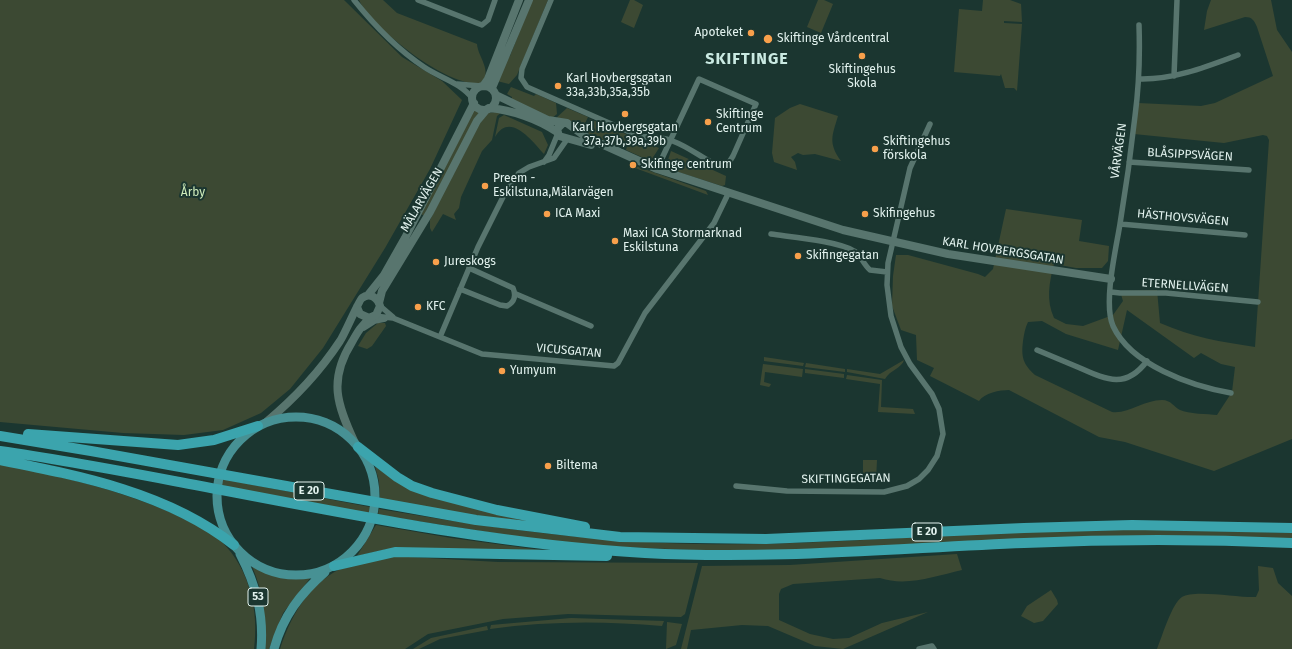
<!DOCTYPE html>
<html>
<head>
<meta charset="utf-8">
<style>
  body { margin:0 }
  canvas { display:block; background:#1b3630 }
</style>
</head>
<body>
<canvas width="1292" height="649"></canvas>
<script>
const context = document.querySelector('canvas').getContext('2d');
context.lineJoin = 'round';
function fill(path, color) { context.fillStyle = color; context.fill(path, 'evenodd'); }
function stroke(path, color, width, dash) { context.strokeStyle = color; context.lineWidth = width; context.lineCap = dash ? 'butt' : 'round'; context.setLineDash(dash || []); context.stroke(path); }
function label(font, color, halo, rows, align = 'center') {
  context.font = font + ' "Fira Sans",sans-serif'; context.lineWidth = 4; context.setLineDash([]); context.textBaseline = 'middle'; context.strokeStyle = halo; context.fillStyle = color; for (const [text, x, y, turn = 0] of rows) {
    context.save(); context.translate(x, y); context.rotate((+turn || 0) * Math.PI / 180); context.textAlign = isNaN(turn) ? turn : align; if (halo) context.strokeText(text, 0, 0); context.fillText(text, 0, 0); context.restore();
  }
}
fill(new Path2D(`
  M0,0H344L402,57L442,81L462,100L430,169L385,248L323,348L290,389L261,413L223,430L184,435L123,433L0,422Z
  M359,0H383L397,13L477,44C478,57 491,68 483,82C453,93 370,26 359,0Z
  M532,0H548L517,75L509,84L497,81L507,58L510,56Z
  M630,0H634L643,5L634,28L621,22Z
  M818,0H824L833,4L821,33L807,27Z
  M983,0H1010L1021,4L1022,22L1004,21V23L1022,24L1017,91L1014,88H1005L1001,74L1000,76L954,72L959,9L982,11Z
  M1211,0H1271L1277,30L1292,52V439L1214,471L1125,442L1099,437L1009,390C1000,390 984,393 979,401L930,376L934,368L917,360L916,335L901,330L892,306L893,276L896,255H908L978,274L985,277L993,269L1006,209L1082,220L1079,241L1109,246L1108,261L1102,268H1076L1054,264C1049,283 1046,300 1054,318L1066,324L1083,326L1113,315L1123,301L1120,291L1157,290L1160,323C1192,337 1221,342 1255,347L1269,140L1267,136L1263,135L1224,143L1134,134L1138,103L1201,106L1215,103L1273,76L1257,27C1254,20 1252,17 1245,17L1204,30L1207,11ZM1127,310L1194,358L1201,353L1221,364L1235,367L1232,392L1217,415C1208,414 1188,414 1180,410C1174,407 1171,400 1162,400C1144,400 1129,414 1112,412L1035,375C1023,364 1021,357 1023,341C1024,334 1025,328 1028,322L1042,321L1066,334L1118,350Z
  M511,87L534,96L536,94L556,103L557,114L552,118L512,101V97L507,94Z
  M800,104L838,116C832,136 828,143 841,161L815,154L803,155L798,153L791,157L795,162L797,170L774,162L772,153L775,118L790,108Z
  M567,108L588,117L581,132L570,120L555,119Z
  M473,109L479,112L425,216L421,214Z
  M503,111L497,116L492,140L482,151L461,197L459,208L454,214L456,220L443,214L432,232L430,228V220L477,127L488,113Z
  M504,115L542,132L548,145L544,154C532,141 510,111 495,137L499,118Z
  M590,119L628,135L621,147L587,133L585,130Z
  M630,136L659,148L652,159H646L626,150Z
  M671,151L726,176L725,185L722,186L672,170L668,160Z
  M636,166L706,191L708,195L635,168Z
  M378,323H385L386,326L372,346L367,349L358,346L366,333Z
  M764,357L804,363L803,366L764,361Z
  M904,360C902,368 890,370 885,379L847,372V369L880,374Z
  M806,363L845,369V372L805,367Z
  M763,364L803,369L802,377L765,372L764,382L771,384L770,386L769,387L760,385Z
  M805,369L844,374V378L805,373Z
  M847,375L882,380L881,407L913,409L915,414L878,412L880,384L846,379Z
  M863,460H877L876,480H863Z
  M0,464C59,476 117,489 172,513C190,521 208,528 222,542C250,570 259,611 254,649H0Z
  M375,466L392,478L547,524L489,518L380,499L379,481Z
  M222,479L370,507L369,514L221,486Z
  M379,509C485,527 591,542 699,544C806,546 913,536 1021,532C1111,528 1201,530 1292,533V540L820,550H693L601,546L532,539L378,515Z
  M376,525L451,538L564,553L388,549L357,556Z
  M957,554L962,570C935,576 907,587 880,578L793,584L781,589L779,594V620L810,634L833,639L849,638L882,623L928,612L843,649L815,646L768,626L742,625L691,630L687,649H681L702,566L790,565Z
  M392,556L498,562L698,563L685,614L681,617L568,614L503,619L428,634L405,649H280C293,610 314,575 356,563C368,560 380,558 392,556Z
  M252,566C271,576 289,580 311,577L283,613L269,649H264C266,619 264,594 252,566Z
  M1258,566L1273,568L1278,583L1292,596V649H1157C1162,637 1172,603 1182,597C1194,589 1240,598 1256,597L1259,590Z
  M1051,590L1057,600L1058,604L1043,621L1034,623L1021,616L1027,606Z
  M571,618L664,621L662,626C604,621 548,621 490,629L491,625Z
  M667,622L682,624L676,645L666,649Z
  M487,626L488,630L440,639L419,649H413L431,638Z`), '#3c4933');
stroke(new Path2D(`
  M354,0C374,25 397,49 424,67C440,78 460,82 473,99
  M418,0L482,25L488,20L495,0
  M551,0L522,69L521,78L527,87L641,137C677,135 689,151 718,166L728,164L733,156L756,104L699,79L657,169
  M1139,25C1140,55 1139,86 1135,116C1131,152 1126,188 1120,224C1116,249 1103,303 1113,326C1131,365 1191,386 1231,393
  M1174,76L1177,0
  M1139,79C1173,80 1206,67 1238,55
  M457,84L481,86
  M544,162L549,155L558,133
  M1129,162L1249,170
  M1120,224L1245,235
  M771,234C791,237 838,241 854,251C861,255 863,264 870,270L887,272
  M460,289L500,305L507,306C515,302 516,295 513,288L469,268
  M1111,292L1120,293H1166L1258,302
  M516,294L591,326
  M379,305L393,317
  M374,316L393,318L482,354L614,366L618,363L645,313L714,223L728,194
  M364,328L375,321L385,319
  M440,337L478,247L507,189L519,173L529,167L554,158L568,138
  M1037,350C1051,356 1066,362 1080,368C1107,380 1126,389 1147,361
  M736,486L787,491L884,492L907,486L919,479L928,470L937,456L943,434L939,409L932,394L910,364L901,347L891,316L887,285L888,263L910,168L930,124
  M919,649L932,646L934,649`), '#58756e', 5.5);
stroke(new Path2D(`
  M483,86L488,79L519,0
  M472 98a12 12 0 1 1 24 0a12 12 0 1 1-24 0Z
  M492,88L529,0
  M496,95L548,120L567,123L586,137L657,169L843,230L948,254L1111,279
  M489,108C512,110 538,119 557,132
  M563,123L557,129L559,136L591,145
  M368,295L384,275L405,238L474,103
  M379,303L382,291L430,212L477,121L487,109
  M265,423C294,399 319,373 340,341C345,334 359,300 362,298C370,292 378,298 380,306L376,315L369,318L360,314L357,307
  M355,443C337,405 328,380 352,342C357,333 362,324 371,318`), '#58756e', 8);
stroke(new Path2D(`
  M217 496a79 79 0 1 1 158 0a79 79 0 1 1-158 0Z
  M240,554C256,585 264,614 261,649
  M274,649C283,616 300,594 325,572`), '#479194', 9);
stroke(new Path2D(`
  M28,434L178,445L214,440L258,426
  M0,436L91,451L476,520L620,537L766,539L1024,528L1132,525L1292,528
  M358,447L397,477L412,486L432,493L497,510L585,527
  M0,451C58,459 116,470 174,481C330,510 486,544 645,553C772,560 898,548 1024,543C1113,539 1203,539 1292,543
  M0,460C81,476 168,493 234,545
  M334,566L395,552L607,556`), '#3ba4ad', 10);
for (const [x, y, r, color] of [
  [751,33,4,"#f8a04b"],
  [768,39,5,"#f8a04b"],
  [862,56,4,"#f8a04b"],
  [558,86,4,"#f8a04b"],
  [625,114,4,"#f8a04b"],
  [708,122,4,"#f8a04b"],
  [875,149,4,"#f8a04b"],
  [633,165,4,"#f8a04b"],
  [485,186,4,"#f8a04b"],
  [547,214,4,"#f8a04b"],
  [865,214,4,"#f8a04b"],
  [615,241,4,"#f8a04b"],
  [798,256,4,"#f8a04b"],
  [436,262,4,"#f8a04b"],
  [418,307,4,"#f8a04b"],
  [502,371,4,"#f8a04b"],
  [548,466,4,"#f8a04b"]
]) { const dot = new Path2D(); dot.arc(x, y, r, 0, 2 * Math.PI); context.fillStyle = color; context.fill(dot); stroke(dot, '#1b3630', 1.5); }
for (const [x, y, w] of [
  [309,491,30],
  [927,532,30],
  [258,597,20]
]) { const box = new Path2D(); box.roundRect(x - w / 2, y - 9, w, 18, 3); context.fillStyle = '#1b3630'; context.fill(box); stroke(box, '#e2f2ee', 1); }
label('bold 11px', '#e2f2ee', null, [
  ["E 20",309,491],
  ["E 20",927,532],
  ["53",258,597]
]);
label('12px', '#e2f2ee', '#1b3630', [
  ["Apoteket",743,33,"right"],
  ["Skiftinge Vårdcentral",777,39],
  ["Skiftingehus",862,70,"center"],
  ["Skola",862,84,"center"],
  ["Karl Hovbergsgatan",566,79],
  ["33a,33b,35a,35b",566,93],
  ["Skiftinge",716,115],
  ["Centrum",716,129],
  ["Karl Hovbergsgatan",625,128,"center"],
  ["37a,37b,39a,39b",625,142,"center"],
  ["Skiftingehus",883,142],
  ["förskola",883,156],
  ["Skifinge centrum",641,165],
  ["Preem -",493,179],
  ["Eskilstuna,Mälarvägen",493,193],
  ["ICA Maxi",555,214],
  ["Skifingehus",873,214],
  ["Maxi ICA Stormarknad",623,234],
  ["Eskilstuna",623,248],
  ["Skifingegatan",806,256],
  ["Jureskogs",444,262],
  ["KFC",426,307],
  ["Yumyum",510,371],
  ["Biltema",556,466]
], 'left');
label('12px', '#e2f2ee', '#1b3630', [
  ["VÅRVÄGEN",1119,151,-82],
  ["BLÅSIPPSVÄGEN",1190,155,3],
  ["MÄLARVÄGEN",422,200,-60],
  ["HÄSTHOVSVÄGEN",1183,218,5],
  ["KARL HOVBERGSGATAN",1003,251,9],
  ["ETERNELLVÄGEN",1185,286,4],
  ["VICUSGATAN",569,351,5],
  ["SKIFTINGEGATAN",846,479,-1]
]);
label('12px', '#d0edbb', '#1b3630', [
  ["Årby",193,193]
]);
context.letterSpacing = '1px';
label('bold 16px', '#caeae2', '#1b3630', [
  ["SKIFTINGE",747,60]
]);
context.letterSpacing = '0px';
</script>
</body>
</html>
